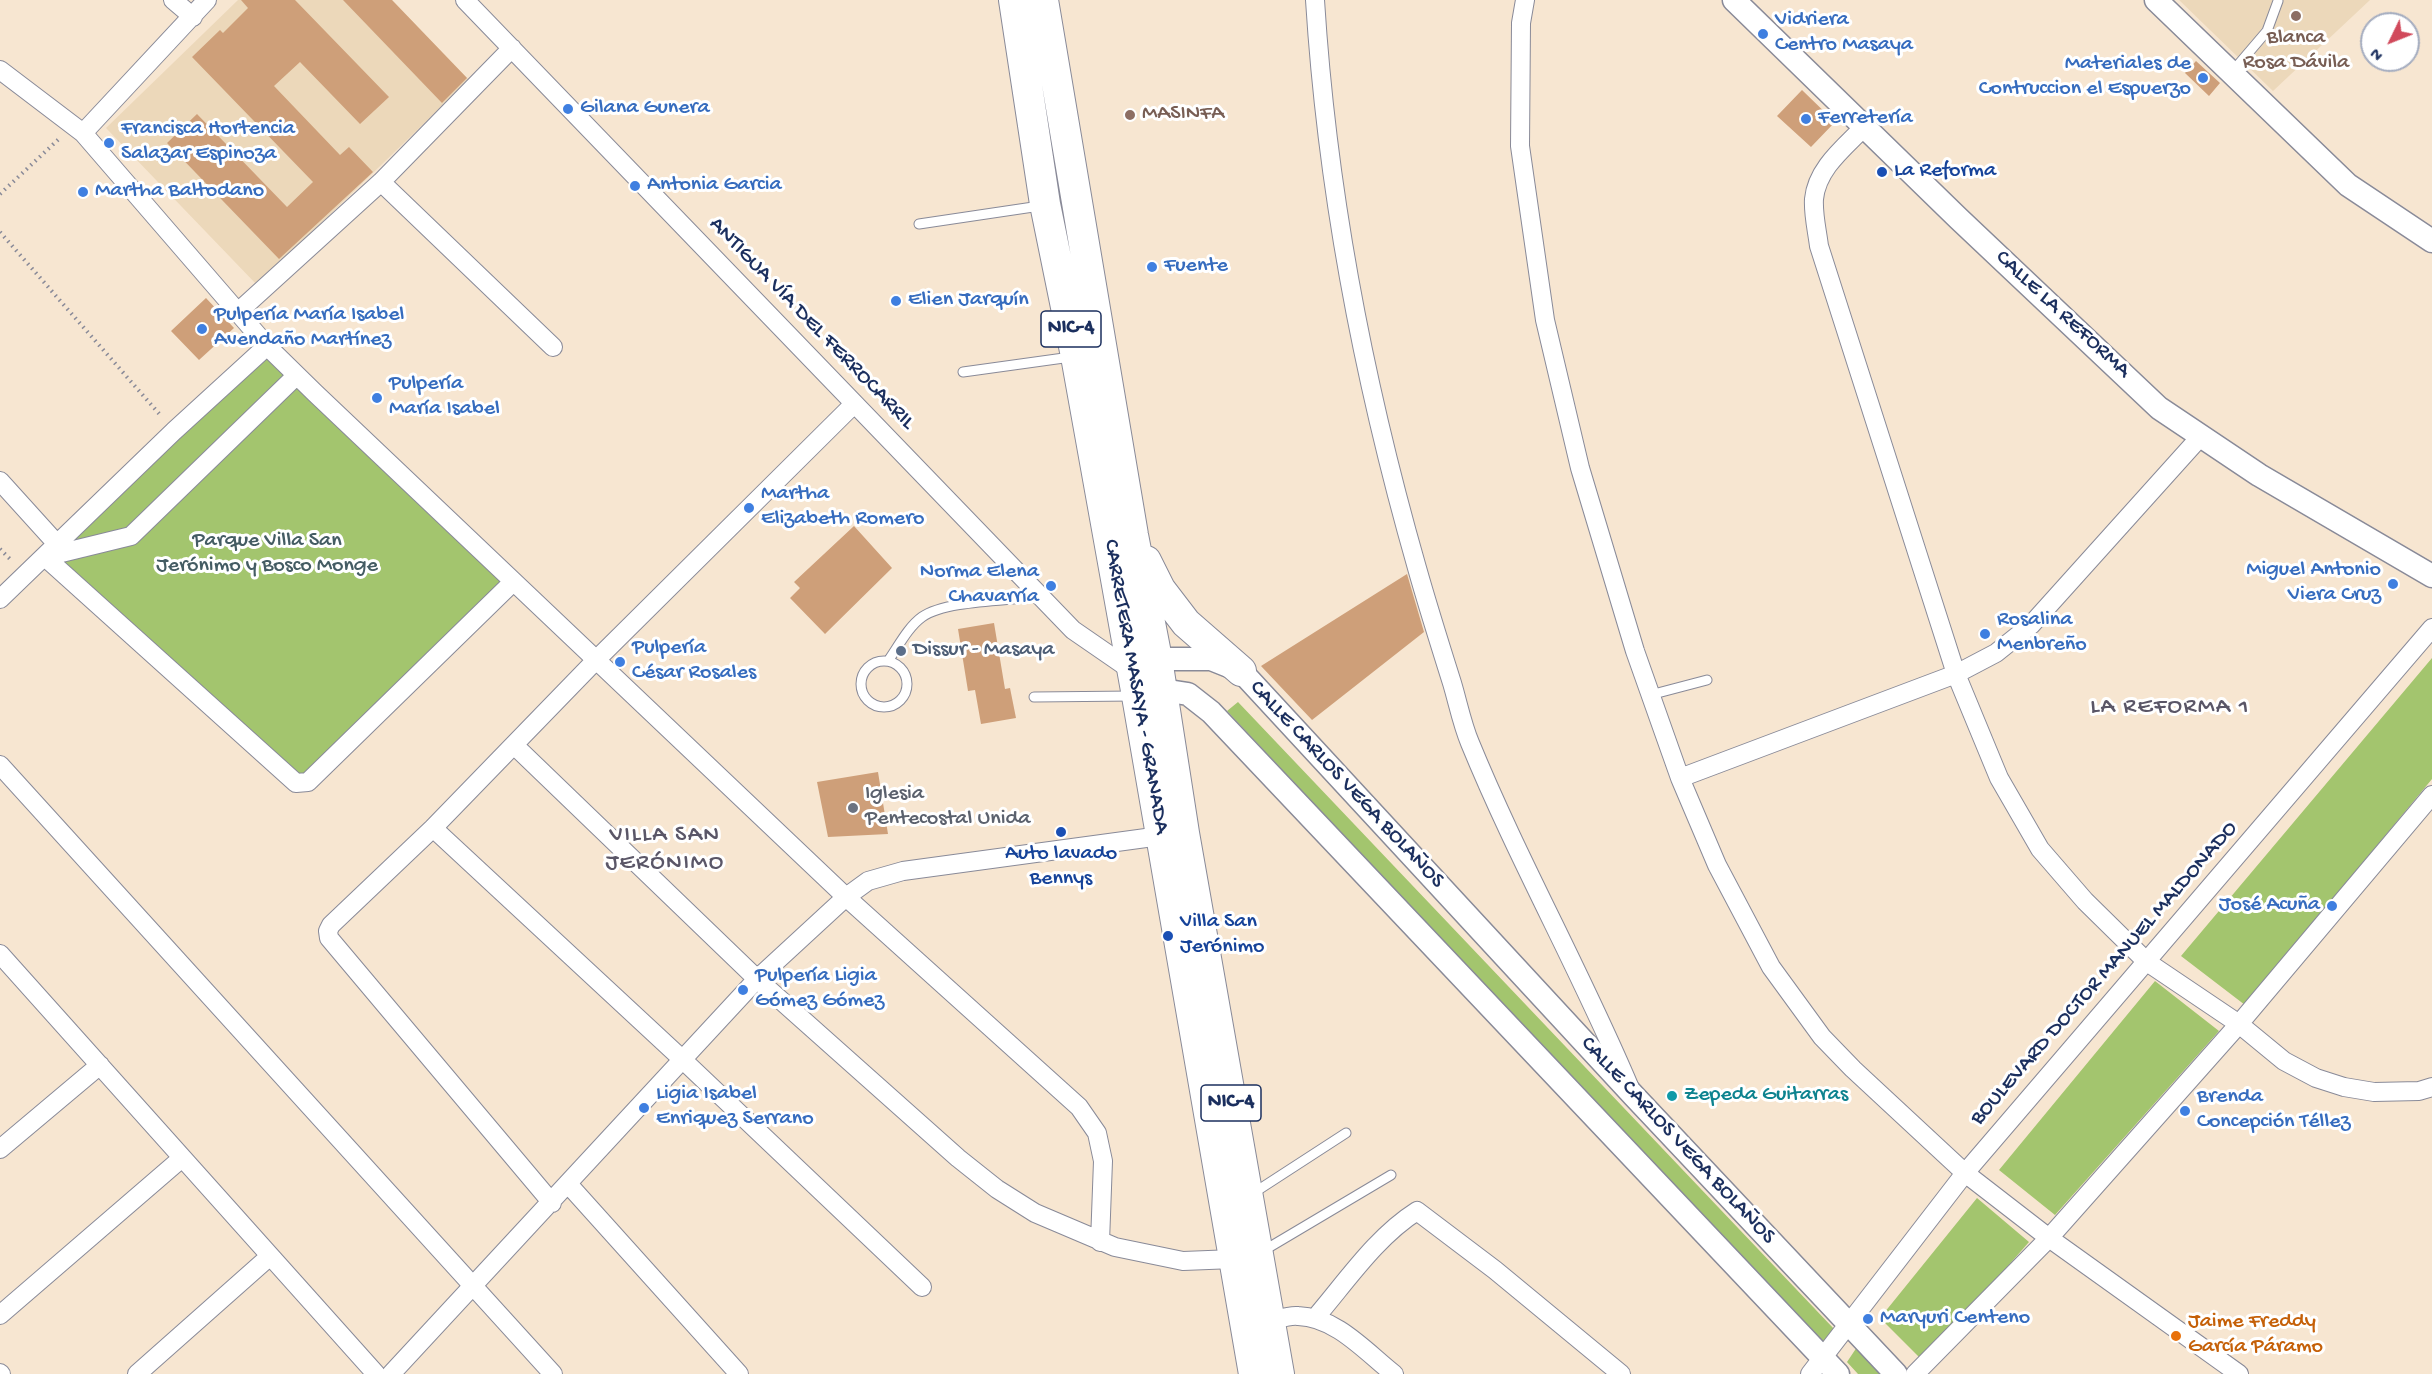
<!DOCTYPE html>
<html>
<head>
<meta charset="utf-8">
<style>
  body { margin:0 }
  #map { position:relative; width:2432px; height:1374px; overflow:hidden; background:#f7e6d1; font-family:"Gochi Hand",sans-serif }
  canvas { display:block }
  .north { position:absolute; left:2360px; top:12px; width:60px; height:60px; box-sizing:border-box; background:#fff; border:2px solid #a4acbf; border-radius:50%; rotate:227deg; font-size:16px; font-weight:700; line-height:24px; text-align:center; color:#1b2f5e }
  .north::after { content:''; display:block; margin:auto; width:21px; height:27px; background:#d1495b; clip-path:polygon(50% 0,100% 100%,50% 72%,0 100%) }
</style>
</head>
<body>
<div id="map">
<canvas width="2432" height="1374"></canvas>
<div class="north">N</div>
</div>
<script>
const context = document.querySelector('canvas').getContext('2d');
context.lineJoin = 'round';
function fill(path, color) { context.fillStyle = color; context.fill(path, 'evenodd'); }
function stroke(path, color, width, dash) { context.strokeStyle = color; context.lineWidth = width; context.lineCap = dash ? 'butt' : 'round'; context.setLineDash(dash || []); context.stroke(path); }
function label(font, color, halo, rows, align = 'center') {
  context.font = font + ' "Gochi Hand",sans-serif'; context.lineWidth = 6; context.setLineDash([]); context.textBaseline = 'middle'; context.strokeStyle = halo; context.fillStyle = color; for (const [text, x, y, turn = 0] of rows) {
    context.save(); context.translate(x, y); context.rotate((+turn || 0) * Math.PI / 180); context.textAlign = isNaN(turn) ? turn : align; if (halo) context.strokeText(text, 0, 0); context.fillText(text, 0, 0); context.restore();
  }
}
fill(new Path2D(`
  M238,0H392L469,80L257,285L106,128Z
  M2179,0H2370L2273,91Z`), '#ecd8ba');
fill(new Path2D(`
  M267,346L513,582L308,782L45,557Z
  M2432,658V779L2245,1005L2181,956Z
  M1238,702L1835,1330L1820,1344L1227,711Z
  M2155,981L2219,1031L2055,1215L1999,1170Z
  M1977,1198L2029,1242L1924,1362L1880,1318Z
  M1857,1347L1882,1374H1858L1847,1362Z`), '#a3c56e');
fill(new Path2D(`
  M241,0H295L389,97L360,124L300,62L274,86L340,155L349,147L373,172L279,259L167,143L197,114L287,207L313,182L192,57L220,30L223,33L248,8Z
  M343,0H392L467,78L442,103Z
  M2196,61L2220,83L2209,96L2185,73Z
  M1802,90L1835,122L1811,147L1777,116Z
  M206,298L234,328L199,360L171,331Z
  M854,526L892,568L825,634L790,598L800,588L794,582Z
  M1407,574L1424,632L1312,720L1261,666Z
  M994,623L1005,689L1010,688L1016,718L981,724L975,690L968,691L958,629Z
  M878,772L888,834L828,837L817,782Z`), '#ce9f79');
const service = new Path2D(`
  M2232,72L2267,31L2278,1
  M919,224L1040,206
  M963,372L1071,357
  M888,661C898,647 908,627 922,617C946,600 1009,601 1040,596
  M861 684a23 23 0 1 1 46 0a23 23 0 1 1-46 0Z
  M1650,695L1707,680
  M1034,697L1134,696
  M1252,1194L1346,1133
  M1263,1251L1391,1175`);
const minor = new Path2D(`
  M173,0L193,17
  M465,0L1073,630L1131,670
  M1315,0C1327,192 1364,383 1417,568C1428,607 1440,645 1452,683C1458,703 1462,724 1470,743C1518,860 1580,970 1629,1086
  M1525,0L1521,23L1520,146L1545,320L1580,468L1635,651L1680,778L1717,865L1771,967L1822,1037L1853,1069L1965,1173L2049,1238L2239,1374
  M0,70L83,133L267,346L315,393L846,897L1079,1107L1097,1133L1103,1161L1100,1242
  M1864,127C1845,147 1817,168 1814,199C1813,214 1817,230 1819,246L1956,674L1999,778L2040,849L2085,901L2147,962L2239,1024L2284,1061L2316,1078L2344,1087L2374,1092L2419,1091L2432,1087
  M83,133L207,0
  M381,182L553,347
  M238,312L381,182L512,48
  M0,481L57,544
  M45,557L296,783L308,782L513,582
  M45,557L131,536L296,376
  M0,599L174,431L267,346
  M515,746L757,979L958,1158L997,1189L1035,1213L1115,1247L1183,1261L1234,1259
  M0,765L553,1374
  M1680,778L1956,674L1996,653L2031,625L2201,436
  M433,828L683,1060L922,1287
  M0,954L376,1374
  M0,1149L100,1065
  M569,1185L739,1374
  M552,1203L329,938L328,931L331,925L433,828L597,659L854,404
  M0,1315L182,1158
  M1315,1318C1346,1282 1376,1237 1417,1211L1495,1270L1621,1374
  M1270,1321C1279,1319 1289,1315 1298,1316C1336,1317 1366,1352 1394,1374
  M0,1373L1,1374
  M137,1374L269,1257
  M391,1374L757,979L846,897L868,881L903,871L1168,835
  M1810,1374L1965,1173L2432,628
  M1915,1374L2049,1238L2239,1024L2432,795`);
const tertiary = new Path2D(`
  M1734,0L1958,218L2159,408L2259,475L2432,576
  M2156,0L2348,185L2432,241
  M1143,663L1157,659H1211L1241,671L1634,1096L1896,1374
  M1148,685L1162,690L1188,694L1211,712L1838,1374`);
const trunk = new Path2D(`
  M1014,0L1045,204L1076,356L1137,696L1254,1374
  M1043,0L1133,535L1157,659L1184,833L1279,1374
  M1146,561L1160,589L1186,623L1241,671`);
stroke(service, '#898a98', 11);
stroke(minor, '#898a98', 20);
stroke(tertiary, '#898a98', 25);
stroke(trunk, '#898a98', 32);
stroke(new Path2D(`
  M0,194L61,137
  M0,232L162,417
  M0,549L12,561`), '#898a98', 4, [1.5, 4.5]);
stroke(service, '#fff', 9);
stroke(minor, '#fff', 18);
stroke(tertiary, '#fff', 22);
stroke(trunk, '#fff', 30);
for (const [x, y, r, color] of [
  [2296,16,6,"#8d6e63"],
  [1763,34,6,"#3f7fe0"],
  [2203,78,6,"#3f7fe0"],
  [568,109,6,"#3f7fe0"],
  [1130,115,6,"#8d6e63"],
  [1806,119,6,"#3f7fe0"],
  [109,143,6,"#3f7fe0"],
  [1882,172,6,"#1a4fb4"],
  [635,186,6,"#3f7fe0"],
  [83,192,6,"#3f7fe0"],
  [1152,267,6,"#3f7fe0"],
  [896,301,6,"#3f7fe0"],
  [202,329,6,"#3f7fe0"],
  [377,398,6,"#3f7fe0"],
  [749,508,6,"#3f7fe0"],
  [2393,584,6,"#3f7fe0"],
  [1051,586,6,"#3f7fe0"],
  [1985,634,6,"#3f7fe0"],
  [901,651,6,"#5c6f8a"],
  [620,662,6,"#3f7fe0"],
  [853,808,6,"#6b7280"],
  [1061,832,6,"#1a4fb4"],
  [2332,906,6,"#3f7fe0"],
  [1168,936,6,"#1a4fb4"],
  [743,990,6,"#3f7fe0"],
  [1672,1096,6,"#0f9aa8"],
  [644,1108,6,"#3f7fe0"],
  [2185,1111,6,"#3f7fe0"],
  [1868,1319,6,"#3f7fe0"],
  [2176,1336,6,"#e8710a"]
]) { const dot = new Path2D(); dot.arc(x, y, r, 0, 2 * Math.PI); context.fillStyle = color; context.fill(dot); stroke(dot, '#fff', 2); }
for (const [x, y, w] of [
  [1071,329,60],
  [1231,1103,60]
]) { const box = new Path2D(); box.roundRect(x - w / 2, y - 18, w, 36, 4.5); context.fillStyle = '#fff'; context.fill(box); stroke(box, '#1b2f5e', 1.5); }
label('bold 21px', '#1b2f5e', null, [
  ["NIC-4",1071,329],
  ["NIC-4",1231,1103]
]);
label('22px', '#366cbe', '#fff', [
  ["Vidriera",1775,21],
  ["Centro Masaya",1775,46],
  ["Materiales de",2191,65,"right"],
  ["Contruccion el Espuerzo",2191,90,"right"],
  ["Gilana Gunera",580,109],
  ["Ferretería",1818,119],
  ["Francisca Hortencia",121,130],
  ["Salazar Espinoza",121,155],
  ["Antonia Garcia",647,186],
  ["Martha Baltodano",95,192],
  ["Fuente",1164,267],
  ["Elien Jarquín",908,301],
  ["Pulpería María Isabel",214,316],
  ["Avendaño Martínez",214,341],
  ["Pulpería",389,385],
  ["María Isabel",389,410],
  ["Martha",761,495],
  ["Elizabeth Romero",761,520],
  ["Miguel Antonio",2381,571,"right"],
  ["Viera Cruz",2381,596,"right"],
  ["Norma Elena",1039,573,"right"],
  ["Chavarría",1039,598,"right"],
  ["Rosalina",1997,621],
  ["Menbreño",1997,646],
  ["Pulpería",632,649],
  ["César Rosales",632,674],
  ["José Acuña",2320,906,"right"],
  ["Pulpería Ligia",755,977],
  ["Gómez Gómez",755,1002],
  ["Ligia Isabel",656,1095],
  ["Enriquez Serrano",656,1120],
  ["Brenda",2197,1098],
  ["Concepción Téllez",2197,1123],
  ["Maryuri Centeno",1880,1319]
], 'left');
label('22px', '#785e54', '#fff', [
  ["Blanca",2296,39],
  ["Rosa Dávila",2296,64],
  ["MASINFA",1142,115,"left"]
]);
label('22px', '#164399', '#fff', [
  ["La Reforma",1894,172],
  ["Auto lavado",1061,855,"center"],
  ["Bennys",1061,880,"center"],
  ["Villa San",1180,923],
  ["Jerónimo",1180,948]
], 'left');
label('22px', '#1b2f5e', '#fff', [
  ["CALLE LA REFORMA",2062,315,43],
  ["ANTIGUA VÍA DEL FERROCARRIL",811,324,46],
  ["CARRETERA MASAYA - GRANADA",1135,687,80],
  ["CALLE CARLOS VEGA BOLAÑOS",1346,785,47],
  ["BOULEVARD DOCTOR MANUEL MALDONADO",2105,974,-49],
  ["CALLE CARLOS VEGA BOLAÑOS",1677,1141,47]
]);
label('22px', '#445c63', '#fff', [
  ["Parque Villa San",267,542],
  ["Jerónimo y Bosco Monge",267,567]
]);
label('22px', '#4e5e75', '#fff', [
  ["Dissur - Masaya",913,651]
], 'left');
label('22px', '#5b616d', '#fff', [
  ["Iglesia",865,795],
  ["Pentecostal Unida",865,820]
], 'left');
label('22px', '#0d838f', '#fff', [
  ["Zepeda Guitarras",1684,1096]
], 'left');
label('22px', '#c56008', '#fff', [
  ["Jaime Freddy",2188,1323],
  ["García Páramo",2188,1348]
], 'left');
context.letterSpacing = '1.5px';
label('24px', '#5a5667', '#fff', [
  ["LA REFORMA 1",2170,708],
  ["VILLA SAN",665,836],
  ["JERÓNIMO",665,864]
]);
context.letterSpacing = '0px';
</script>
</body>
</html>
